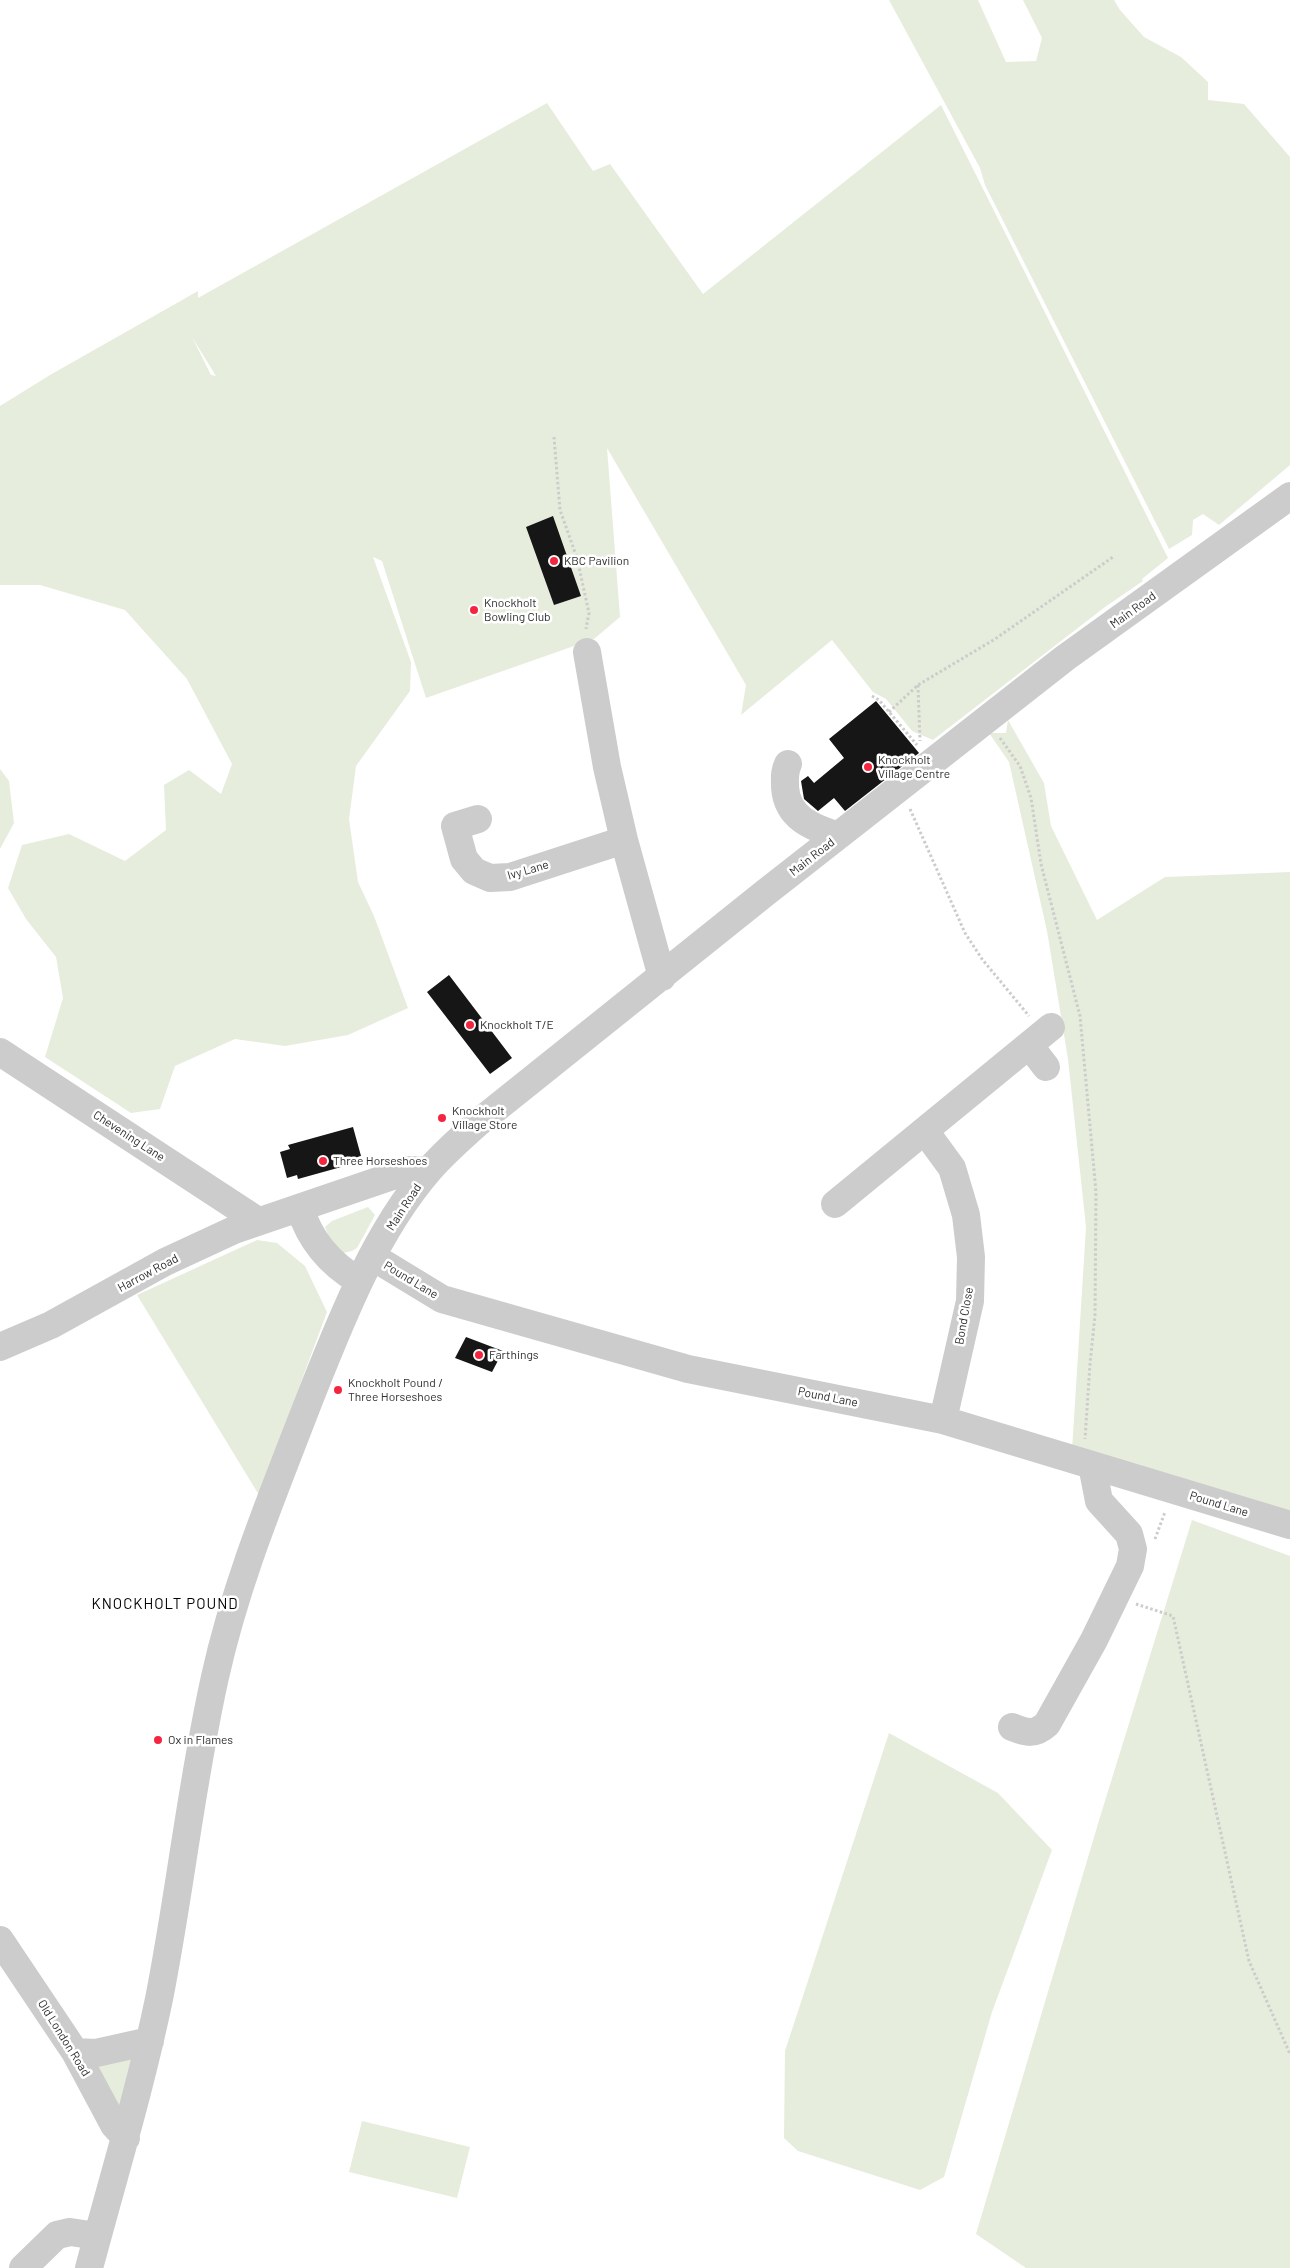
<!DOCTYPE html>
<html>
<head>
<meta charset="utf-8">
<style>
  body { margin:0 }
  canvas { display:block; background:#fff }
</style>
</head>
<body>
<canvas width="1290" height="2268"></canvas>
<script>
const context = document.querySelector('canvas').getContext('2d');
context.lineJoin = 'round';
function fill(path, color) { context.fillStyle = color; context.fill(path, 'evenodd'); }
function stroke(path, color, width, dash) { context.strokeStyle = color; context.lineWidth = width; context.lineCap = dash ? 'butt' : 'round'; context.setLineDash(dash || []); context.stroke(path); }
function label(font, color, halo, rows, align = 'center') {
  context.font = font + ' Barlow,sans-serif'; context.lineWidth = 5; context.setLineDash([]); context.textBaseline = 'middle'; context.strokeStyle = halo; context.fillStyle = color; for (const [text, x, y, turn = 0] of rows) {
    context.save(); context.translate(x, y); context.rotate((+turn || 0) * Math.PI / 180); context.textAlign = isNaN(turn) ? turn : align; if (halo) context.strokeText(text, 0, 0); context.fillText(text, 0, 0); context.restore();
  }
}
fill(new Path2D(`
  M889,0H978L1006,62L1036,61L1042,38L1023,0H1114L1120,10L1144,37L1181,57L1208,82V100L1244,104L1290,157V465L1219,525L1203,514L1193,520L1192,535L1169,549L985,185L980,168Z
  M547,103L593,171L610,164L703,294L941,105L1168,558L1142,579L1143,581L1105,607L933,740L912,731L886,699L873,692L832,640L741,715L746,685L607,448L620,617L594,639L426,698L382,561L373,557L411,662L410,691L356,766L349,819L358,882L374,916L408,1008L348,1035L285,1046L235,1039L175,1066L160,1109L131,1113L45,1057L63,998L56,957L26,919L8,888L22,845L69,834L125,861L166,830L164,785L189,770L221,794L232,764L187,679L125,610L40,585H0V406L50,375L198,291V298ZM192,337L216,376L211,375Z
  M1008,720L1044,783L1051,826L1097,920L1165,877L1290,872V1515L1072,1450L1086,1227L1068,1059L1047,931L1009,762L989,733H1006Z
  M0,769L9,781L14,823L0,849Z
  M368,1207L375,1215L357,1248L352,1251L339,1254L333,1248L325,1227L332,1221Z
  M257,1240L277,1243L305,1266L327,1312L259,1495L137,1295Z
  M1192,1520L1290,1556V2268H1026L976,2234L1100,1817Z
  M889,1733L998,1793L1052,1850L992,2012L944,2177L920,2190L798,2151L784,2138L785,2051Z
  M135,2051L124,2103L117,2108L91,2059Z
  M362,2121L470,2147L457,2198L349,2172Z`), '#e6eddc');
fill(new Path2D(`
  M553,516L581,596L554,605L526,527Z
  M876,701L919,753L845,811L834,798L818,811L804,799L801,781L808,776L814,783L844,758L829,739Z
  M449,975L512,1058L490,1074L427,992Z
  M353,1127L361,1156L350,1160L352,1164L298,1179L297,1175L287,1178L280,1152L290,1149L288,1145Z
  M466,1337L503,1351L492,1372L455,1358Z`), '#161616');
stroke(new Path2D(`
  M554,437L560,510L577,558L589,613L586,629
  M918,685L920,741
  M872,696L879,700L917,745
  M889,712L918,685L995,639L1113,557
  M1000,738L1020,766L1031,798L1041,864L1080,1016L1096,1192L1095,1315L1090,1364L1085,1439
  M910,809L965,933L982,959L1029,1016
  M1155,1539L1165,1512
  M1136,1604L1173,1616L1249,1961L1290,2054`), '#ccc', 3, [2.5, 2.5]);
stroke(new Path2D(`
  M587,652L607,767L624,840L662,977
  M788,764C784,772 785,778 785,787C787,818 812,827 838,836
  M478,819L455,826L464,859L474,871L490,878L510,877L624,840
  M1029,1045L1046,1067
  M0,1052L258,1221
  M925,1131L952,1168L966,1215L971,1257L970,1301L943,1420
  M835,1204L1051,1027
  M300,1208C310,1241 330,1264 359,1281
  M373,1257L442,1299L688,1369L943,1420L1290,1525
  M0,1347L51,1325L165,1262L234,1230L410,1170L428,1171
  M1012,1727C1027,1733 1035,1735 1047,1724L1094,1640L1130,1566L1133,1549L1129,1534L1099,1501L1092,1465
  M0,1940L75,2052L114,2125L126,2138
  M75,2052L96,2053L150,2041
  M23,2268L57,2235L70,2232L97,2236
  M89,2268C113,2178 140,2090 159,1999C180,1893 191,1784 215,1677C236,1582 273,1494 308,1403C339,1325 374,1233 430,1169C445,1152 462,1137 479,1122L765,893L1065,658L1290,496`), '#ccc', 28);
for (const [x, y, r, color] of [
  [554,561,5,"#f32541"],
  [474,610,5,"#f32541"],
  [868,767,5,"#f32541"],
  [470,1025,5,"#f32541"],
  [442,1118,5,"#f32541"],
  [323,1161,5,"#f32541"],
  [479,1355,5,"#f32541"],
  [338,1390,5,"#f32541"],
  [158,1740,5,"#f32541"]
]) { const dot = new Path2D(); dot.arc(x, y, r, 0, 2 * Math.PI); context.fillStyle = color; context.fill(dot); stroke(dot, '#fff', 2); }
label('12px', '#2f2f2f', '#fff', [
  ["KBC Pavilion",564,561],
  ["Knockholt",484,603],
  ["Bowling Club",484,617],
  ["Knockholt",878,760],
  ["Village Centre",878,774],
  ["Knockholt T/E",480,1025],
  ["Knockholt",452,1111],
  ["Village Store",452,1125],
  ["Three Horseshoes",333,1161],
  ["Farthings",489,1355],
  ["Knockholt Pound /",348,1383],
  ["Three Horseshoes",348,1397],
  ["Ox in Flames",168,1740]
], 'left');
label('12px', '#2f2f2f', '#fff', [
  ["Main Road",1133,610,-36],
  ["Main Road",812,857,-38],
  ["Ivy Lane",528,870,-16],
  ["Chevening Lane",129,1136,33],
  ["Main Road",404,1207,-57],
  ["Harrow Road",148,1273,-28],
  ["Pound Lane",411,1280,31],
  ["Bond Close",964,1316,-80],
  ["Pound Lane",828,1397,11],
  ["Pound Lane",1219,1504,17],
  ["Old London Road",64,2038,58]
]);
context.letterSpacing = '1px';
label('15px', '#000', '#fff', [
  ["KNOCKHOLT POUND",165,1604]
]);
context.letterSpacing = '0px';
</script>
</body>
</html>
